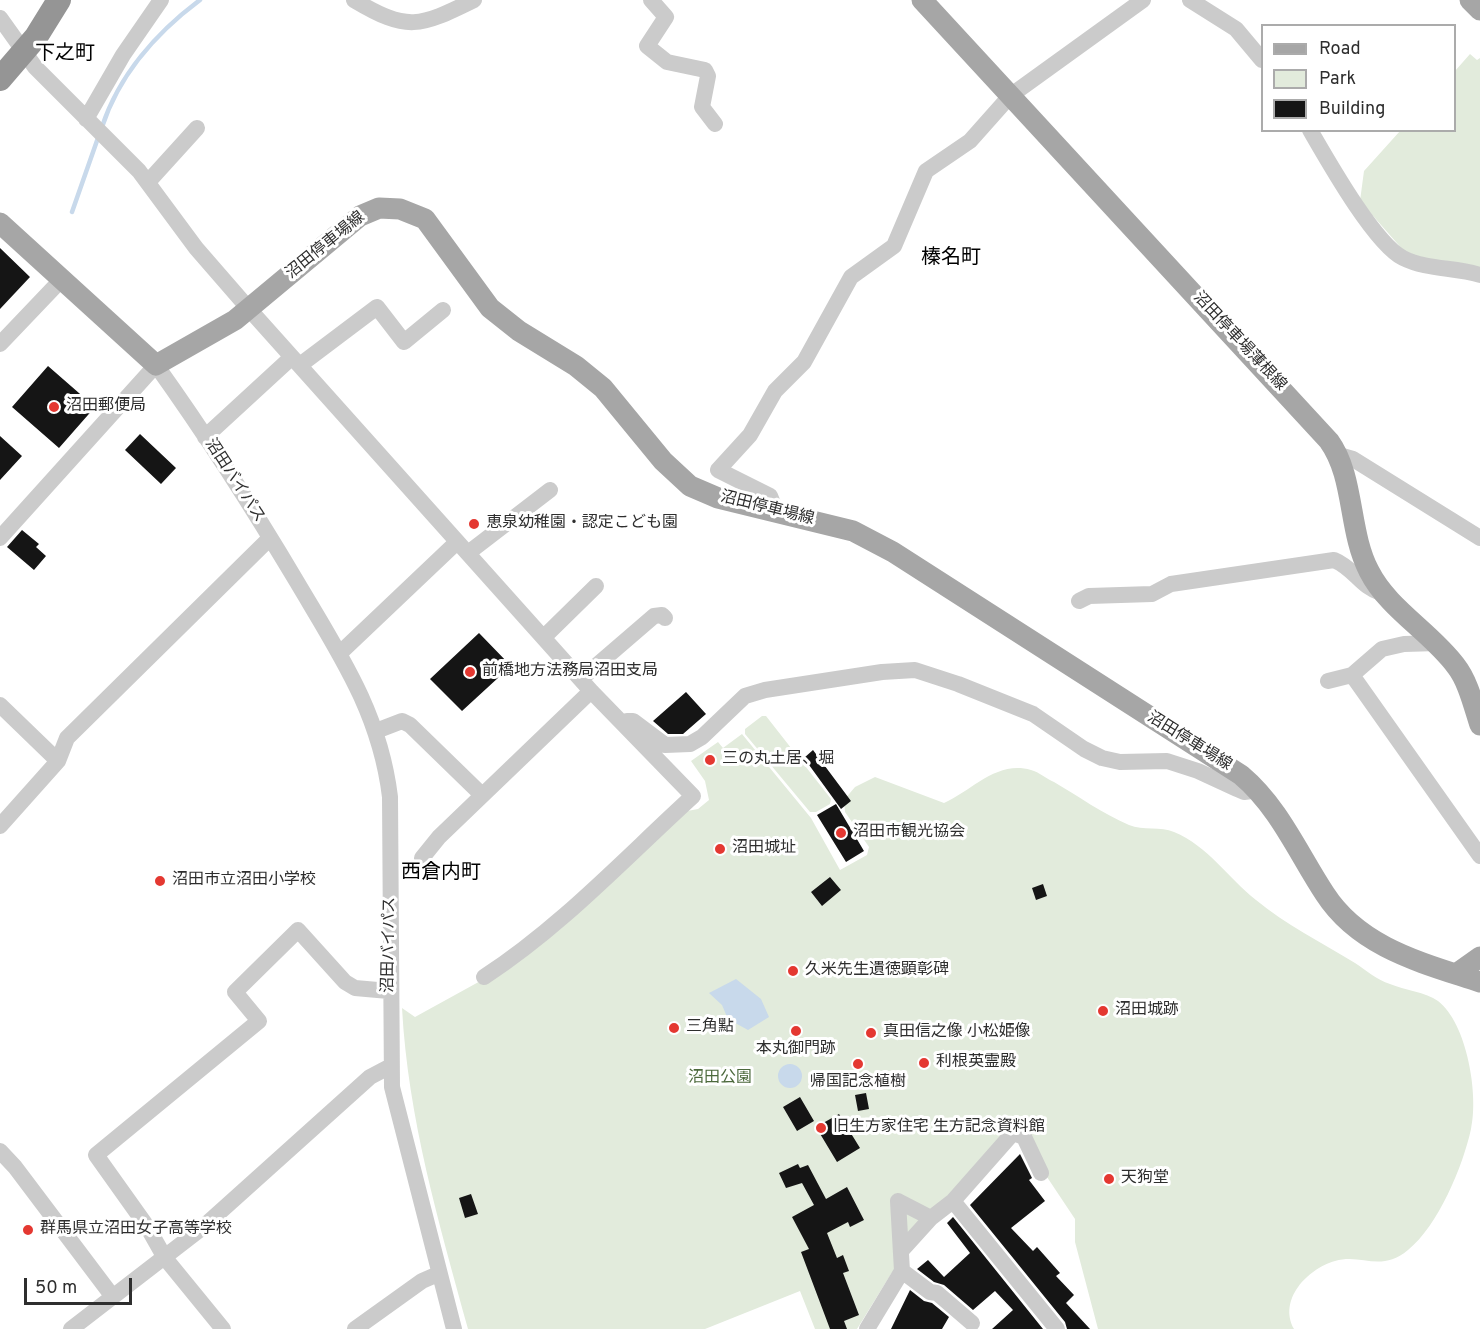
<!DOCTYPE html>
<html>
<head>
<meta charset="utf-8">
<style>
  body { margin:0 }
  #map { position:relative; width:1480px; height:1329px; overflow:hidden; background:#fff; font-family:Overpass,sans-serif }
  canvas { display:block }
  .legend { position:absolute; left:1261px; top:24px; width:195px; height:108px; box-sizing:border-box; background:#fff; border:2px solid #ababab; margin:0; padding:8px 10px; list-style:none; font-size:18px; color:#2e2e2e }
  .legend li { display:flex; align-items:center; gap:12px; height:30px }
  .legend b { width:30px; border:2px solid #ababab }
  .scale { position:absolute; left:24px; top:1278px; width:108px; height:27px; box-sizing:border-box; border:3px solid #2e2e2e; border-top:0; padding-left:8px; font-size:18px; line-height:21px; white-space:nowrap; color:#2e2e2e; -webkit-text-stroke:4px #fff; paint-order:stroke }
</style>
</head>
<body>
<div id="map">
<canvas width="1480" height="1329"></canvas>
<ul class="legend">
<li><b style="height:8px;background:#a6a6a6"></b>Road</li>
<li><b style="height:16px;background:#e2ebdc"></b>Park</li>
<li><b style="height:16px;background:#151515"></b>Building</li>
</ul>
<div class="scale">50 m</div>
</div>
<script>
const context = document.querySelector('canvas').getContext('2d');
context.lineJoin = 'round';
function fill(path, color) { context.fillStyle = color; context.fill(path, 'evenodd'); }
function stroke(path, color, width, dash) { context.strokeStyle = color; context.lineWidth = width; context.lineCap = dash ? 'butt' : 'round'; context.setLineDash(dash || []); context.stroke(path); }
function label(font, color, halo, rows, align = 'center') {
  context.font = font + ' Overpass,"Noto Sans JP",sans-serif'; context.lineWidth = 6; context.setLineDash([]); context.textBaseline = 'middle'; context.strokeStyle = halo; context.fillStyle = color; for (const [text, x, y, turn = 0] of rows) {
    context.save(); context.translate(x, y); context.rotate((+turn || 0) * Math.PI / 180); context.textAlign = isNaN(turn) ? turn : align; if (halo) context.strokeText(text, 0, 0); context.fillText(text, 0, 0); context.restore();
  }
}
fill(new Path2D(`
  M1470,54L1477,60L1480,58V268L1421,258L1403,250L1360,201L1364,171L1400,131L1454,130L1455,71Z
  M762,716H766L831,799L830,804L816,812H810L745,734V729Z
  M742,734L811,818L840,870L867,855L869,847L845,812L844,800L855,787L875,777L944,803C973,790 997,760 1031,770C1039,772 1047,779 1054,782C1078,796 1103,814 1129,825C1143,831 1161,826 1174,832C1208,846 1228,878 1256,900C1285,924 1322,943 1355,963C1366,970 1377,980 1390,984C1404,990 1426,992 1438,1001C1467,1023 1479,1095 1471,1129C1463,1166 1438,1226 1408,1250C1380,1273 1362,1253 1335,1261C1307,1269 1278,1300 1294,1329H1098L1075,1242V1219L1047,1177L1027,1136L1003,1144L891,1274L857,1329H815L800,1291L705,1329H468C439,1223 408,1119 402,1008L415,1017L484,979L682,812L698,809L709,800L705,781L691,761L718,742L723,748Z`), '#e2ebdc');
fill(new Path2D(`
  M736,979L761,999L769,1017L748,1030L728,1019L722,1005L709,993Z
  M778 1076a12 12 0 1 1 24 0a12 12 0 1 1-24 0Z`), '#c8d9eb');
stroke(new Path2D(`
  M102,127C119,75 157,32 200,0
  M72,212L99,135`), '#c8d9eb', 4.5);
fill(new Path2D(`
  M0,248L30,277L0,309Z
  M48,366L95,407L59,448L12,407Z
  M140,434L176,468L161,484L125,450Z
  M0,436L22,456L0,480Z
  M22,530L39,544L36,547L46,556L34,570L7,547Z
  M479,633L511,666L462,711L430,679Z
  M686,692L706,714L683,734H668L653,721Z
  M813,750L851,801L841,809L804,758Z
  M836,804L864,851L846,862L817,815Z
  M830,877L841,890L822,906L811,892Z
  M1043,884L1047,896L1036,900L1032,888Z
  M866,1093L869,1109L858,1111L855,1095Z
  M800,1097L814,1121L797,1131L783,1107Z
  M839,1114L860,1148L837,1162L816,1127Z
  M1020,1154L1032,1178L1029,1180L1045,1201L1011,1228L1033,1251L1037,1247L1060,1273L1056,1276L1074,1295L1066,1303L1090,1329H1067L1065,1322L970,1205Z
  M798,1164L800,1168L808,1165L826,1199L847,1187L864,1220L850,1227L848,1222L827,1233L837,1258L843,1255L849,1271L843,1273L859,1315L844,1321L847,1329H830L801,1252L809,1249L792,1217L814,1205L802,1183L786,1188L779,1173Z
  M471,1194L478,1214L465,1218L459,1198Z
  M953,1217L1043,1329H992L1013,1310L995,1291L973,1310L944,1285L934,1282L917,1269L928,1260L944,1277L970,1253L947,1223Z
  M910,1290L924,1301L932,1303L949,1317L942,1329H891Z`), '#151515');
stroke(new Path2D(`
  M354,0C408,32 419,27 474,0
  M651,0L666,17L647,46L667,62L705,70L708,76L702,107L715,124
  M1190,0L1236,29L1262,60
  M0,18L35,67L139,171L196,248L249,309L591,691L693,796C626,857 561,927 484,977
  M86,119L123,55L161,0
  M1310,130C1328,161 1374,243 1403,258C1427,270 1455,267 1480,275
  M148,182L197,128
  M0,344L62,279
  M300,365L377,307L404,342L443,310
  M205,437L292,357
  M1339,455L1353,459L1480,538
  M776,511L770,496L718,470L750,435L775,391L804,362L851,277L894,246L926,171L970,141L1010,96L1143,0
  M0,538L156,365C206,435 253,508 297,582C339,653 380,713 390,797L392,1087L454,1329
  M468,553L550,490
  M1079,601L1089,596L1152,594L1171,584L1334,560C1354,568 1361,587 1381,593
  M545,636L596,586
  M339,654L457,542
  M1352,675L1480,856
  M582,678L654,616L662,615L665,618
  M1328,681L1352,675L1382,649L1404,644L1438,643
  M0,705L58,761
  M627,721H633L665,745L690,744L702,737L745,696L765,690L882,672L915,670L958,684L1033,714L1084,749L1102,758L1120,762L1167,761L1198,771L1237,789L1244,792L1258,790
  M376,731L402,721L410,725L482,795
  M0,826L58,761L67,738L270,538
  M422,858L439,837L591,691
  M0,1151L15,1167L113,1297
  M898,1201L931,1218L902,1250
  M953,1201L1057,1329
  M931,1218L953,1201L1013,1133L1024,1137L1041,1173
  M902,1271L930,1292L937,1293L972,1323
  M71,1329L202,1228L370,1077L389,1067
  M223,1329L165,1258L148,1228L96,1155L259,1021L235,992L298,930L345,982L355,988L389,991
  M355,1329L422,1281L438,1274
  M867,1329L902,1271L898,1201`), '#cbcbcb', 16);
stroke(new Path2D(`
  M922,0L1329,441C1355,477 1348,531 1369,571C1388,609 1431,632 1456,666C1468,681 1474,707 1480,725
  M1470,0L1480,10
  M0,223L156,365L235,320L360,216L379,208L400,209L425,219L490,308L519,331L576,366L603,388L663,461L690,486L718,498L853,531L893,552L1241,775C1279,807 1298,853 1325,894C1360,948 1423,963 1480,982
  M1456,974L1480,957`), '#a6a6a6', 21);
stroke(new Path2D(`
  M0,79L36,37L59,0`), '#959595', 24);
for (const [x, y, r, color] of [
  [54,407,6,"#e43831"],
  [474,524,6,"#e43831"],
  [470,672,6,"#e43831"],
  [710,760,6,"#e43831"],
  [841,833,6,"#e43831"],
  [720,849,6,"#e43831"],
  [160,881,6,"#e43831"],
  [793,971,6,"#e43831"],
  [1103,1011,6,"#e43831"],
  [674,1028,6,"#e43831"],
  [796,1031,6,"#e43831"],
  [871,1033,6,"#e43831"],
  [924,1063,6,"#e43831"],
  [858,1064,6,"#e43831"],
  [821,1128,6,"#e43831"],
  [1109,1179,6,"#e43831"],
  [28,1230,6,"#e43831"]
]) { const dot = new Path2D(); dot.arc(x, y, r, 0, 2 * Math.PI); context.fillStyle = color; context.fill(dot); stroke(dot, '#fff', 2); }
label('16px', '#2e2e2e', '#fff', [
  ["沼田停車場線",326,246,-39],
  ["沼田停車場薄根線",1239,342,47],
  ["沼田バイパス",234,481,57],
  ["沼田停車場線",767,509,14],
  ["沼田停車場線",1189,742,32],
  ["沼田バイパス",390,945,-89]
]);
label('16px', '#2e2e2e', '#fff', [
  ["沼田郵便局",66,407],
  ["恵泉幼稚園・認定こども園",486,524],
  ["前橋地方法務局沼田支局",482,672],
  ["三の丸土居、堀",722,760],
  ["沼田市観光協会",853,833],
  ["沼田城址",732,849],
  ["沼田市立沼田小学校",172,881],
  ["久米先生遺徳顕彰碑",805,971],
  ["沼田城跡",1115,1011],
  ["三角點",686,1028],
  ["真田信之像 小松姫像",883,1033],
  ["本丸御門跡",796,1050,"center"],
  ["利根英霊殿",936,1063],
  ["帰国記念植樹",858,1083,"center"],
  ["旧生方家住宅 生方記念資料館",833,1128],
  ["天狗堂",1121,1179],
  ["群馬県立沼田女子高等学校",40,1230]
], 'left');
label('16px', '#4c693c', '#fff', [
  ["沼田公園",720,1079]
]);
label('20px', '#000', '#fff', [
  ["下之町",65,55],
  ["榛名町",951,259],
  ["西倉内町",441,874]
]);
</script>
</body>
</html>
